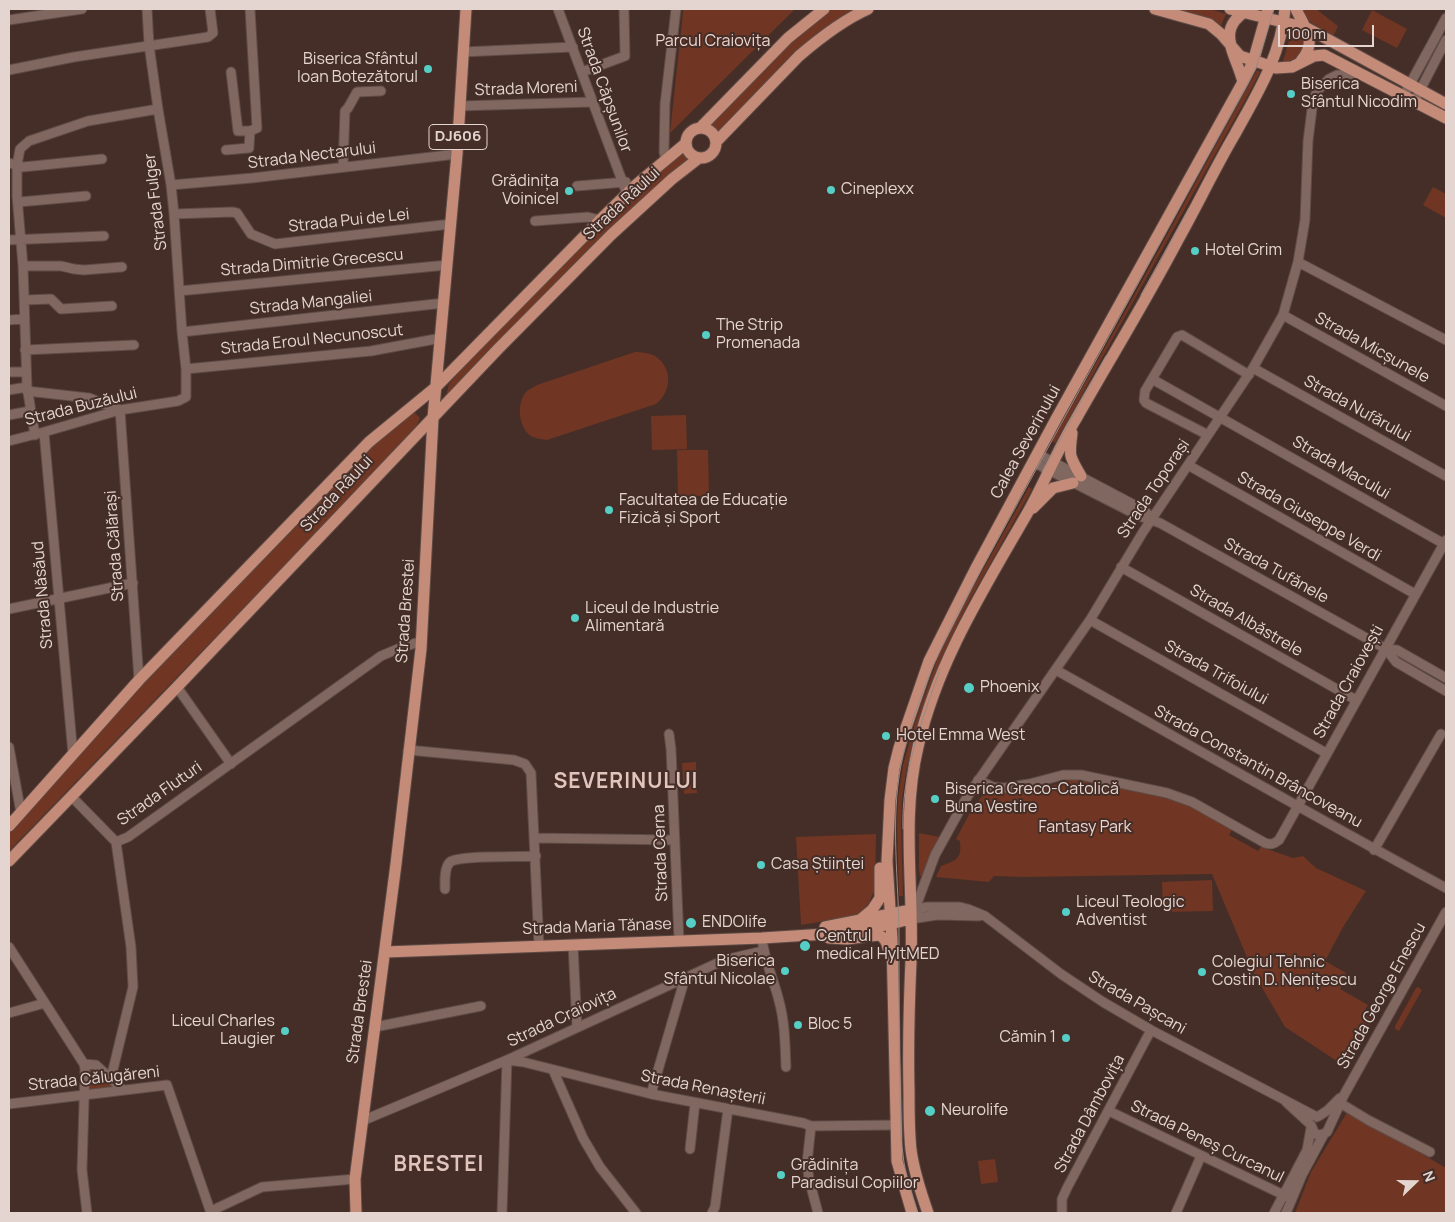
<!DOCTYPE html>
<html>
<head>
<meta charset="utf-8">
<style>
  body { margin:0 }
  #map { position:relative; width:1455px; height:1222px; overflow:hidden; background:#442e27; font-family:Manrope,sans-serif }
  canvas { display:block }
  .frame { position:absolute; inset:0; border:10px solid #e4d5d0; pointer-events:none }
  .north { position:absolute; left:1390px; top:1157px; width:50px; height:50px; -webkit-text-stroke:4px #442e27; paint-order:stroke; rotate:68deg; font-size:14px; font-weight:700; line-height:20px; text-align:center; color:#e4d5d0 }
  .north::after { content:''; display:block; margin:auto; width:18px; height:22px; background:#e4d5d0; clip-path:polygon(50% 0,100% 100%,50% 72%,0 100%) }
  .scale { position:absolute; left:1278px; top:25px; width:96px; height:22px; box-sizing:border-box; border:2px solid #e4d5d0; border-top:0; padding-left:6px; font-size:15px; line-height:18px; white-space:nowrap; color:#e4d5d0; -webkit-text-stroke:4px #442e27; paint-order:stroke }
</style>
</head>
<body>
<div id="map">
<canvas width="1455" height="1222"></canvas>
<div class="frame"></div>
<div class="north">N</div>
<div class="scale">100 m</div>
</div>
<script>
const context = document.querySelector('canvas').getContext('2d');
context.lineJoin = 'round';
function fill(path, color) { context.fillStyle = color; context.fill(path, 'evenodd'); }
function stroke(path, color, width, dash) { context.strokeStyle = color; context.lineWidth = width; context.lineCap = dash ? 'butt' : 'round'; context.setLineDash(dash || []); context.stroke(path); }
function label(font, color, halo, rows, align = 'center') {
  context.font = font + ' Manrope,sans-serif'; context.lineWidth = 4; context.setLineDash([]); context.textBaseline = 'middle'; context.strokeStyle = halo; context.fillStyle = color; for (const [text, x, y, turn = 0] of rows) {
    context.save(); context.translate(x, y); context.rotate((+turn || 0) * Math.PI / 180); context.textAlign = isNaN(turn) ? turn : align; if (halo) context.strokeText(text, 0, 0); context.fillText(text, 0, 0); context.restore();
  }
}
fill(new Path2D(`
  M683,9H795L670,133L682,22Z
  M832,9H857L718,133L708,123C747,84 785,38 832,9Z
  M1169,9H1210L1226,14L1220,28Z
  M1302,9H1316L1338,26L1333,37L1309,21Z
  M1372,10L1407,29L1397,48L1362,30Z
  M1293,27L1304,34L1303,55L1291,61H1283Z
  M1257,70L1260,72L1249,93L1055,443L1052,441L1126,310Z
  M681,150L688,160L445,400L449,384L487,339L602,223Z
  M1433,187L1446,194V218L1423,205Z
  M635,352C642,352 649,353 655,356C673,368 672,391 656,404L547,440C542,439 536,439 531,436C518,427 516,402 527,391C530,389 534,387 537,385Z
  M415,413L420,418L417,425L366,481L9,851V829L153,672L293,530L381,436L409,415Z
  M686,415L687,449L652,450L651,416Z
  M677,450H708L709,496H678Z
  M1029,487L1032,489L967,605L941,658L918,725L907,766L902,799L901,825L903,896H899L897,825L898,799L903,765L915,723L938,657L964,604Z
  M696,762L697,793L684,794L682,763Z
  M1064,779C1105,782 1149,790 1188,806C1203,812 1217,822 1232,830L1229,835L1258,851L1261,847L1293,858L1303,856L1316,868L1366,891L1343,927L1325,961L1346,973L1340,989L1368,1005L1363,1013L1373,1019L1346,1067L1285,1027L1254,974L1212,874L1024,877L994,876L989,882L936,877L941,866C957,860 962,859 960,841L956,839L972,809L986,791L997,792L1017,789L1018,793L1064,783Z
  M919,833L940,837L930,856L922,876H920L919,870Z
  M876,834L875,888L869,903L857,916L801,925L796,837Z
  M1212,880L1213,911L1163,912L1162,882Z
  M1418,987L1422,990L1399,1031L1395,1029V1026L1416,988Z
  M92,1068H94L112,1084L110,1089L89,1091L90,1070Z
  M1348,1111L1446,1168V1213H1295L1311,1172Z
  M995,1159L998,1182L981,1184L978,1161Z`), '#703623');
const minor = new Path2D(`
  M558,9L627,194
  M9,20L82,9
  M463,52L573,47
  M9,70L74,57L208,37L213,33L210,9
  M231,72L238,131H250L257,128L250,9
  M582,72L625,56L624,9
  M1404,95L1446,18
  M1415,100L1446,40
  M460,106L592,102
  M226,150L249,148L250,131
  M666,160L664,152L665,104L676,9
  M9,163L23,167L102,159
  M343,167L345,111L348,108L357,92L381,91
  M171,185L252,178L457,154
  M577,186L626,182
  M19,202L86,196
  M174,214L232,212L237,213L251,234L275,244L451,224
  M535,221L588,217L600,220
  M9,240L104,236
  M1298,262L1446,340
  M23,266H61L74,269L84,270L122,267
  M179,291L447,265
  M25,300L51,299L61,309L112,306
  M1283,315L1446,406
  M9,320L24,319
  M182,332L444,303
  M25,350L134,345
  M1253,368L1446,476
  M186,369L371,351L441,338
  M9,372H26
  M1152,379L1446,545
  M9,390L27,387
  M27,391L89,398L120,410L139,680
  M9,415L30,411
  M44,432L73,755
  M35,435L27,387L23,266L17,196V165L20,149L29,141L88,121L158,109
  M1208,435L1146,403L1144,400L1145,391L1177,337L1182,335L1187,338L1249,375
  M9,441L44,432L120,410L178,401L186,397V369L182,332L174,214L171,185L158,109L149,45L147,9
  M1038,454L1144,510L1152,519
  M1033,462L1139,516L1160,523L1386,649L1397,650L1446,678
  M1188,465L1415,594
  M1121,567L1356,700
  M9,609L133,583
  M1090,620L1326,753
  M1386,649L1396,662L1446,691
  M1056,670C1186,743 1315,817 1446,888
  M177,687L231,764
  M669,734L671,749L679,941
  M9,747L21,813
  M408,750L514,760L525,764L531,773L539,946
  M978,780L993,787L1004,788L1029,784L1063,775H1081L1167,793L1192,802L1265,843C1271,845 1274,844 1279,840L1446,540
  M71,796L116,842
  M535,838L675,840
  M116,842L128,837L381,656L400,648L422,641
  M1374,850L1441,734
  M445,889C445,881 444,868 450,862C459,855 521,857 536,856
  M911,910L927,907H960L968,909L985,916L1061,974L1103,1002L1151,1030L1317,1117
  M912,917L935,855L967,797L1090,620L1143,532L1253,368L1283,315L1298,262L1305,220L1308,141L1313,101L1317,91L1329,79L1337,75L1359,74
  M911,919L937,915L979,916
  M762,938C764,960 774,980 779,1001C785,1022 785,1045 786,1067
  M573,945L577,1027
  M9,947L84,1064L85,1069L82,1170L87,1213
  M9,1013L45,1003
  M375,1027L481,1006
  M84,1064L96,1065L122,1089
  M553,1070L583,1138L600,1167L636,1213
  M111,1078L133,987L131,947L116,842
  M651,1094L685,978
  M1286,1102L1311,1125L1315,1134L1321,1135L1327,1132L1344,1095L1446,912
  M1340,1103L1368,1120L1430,1152
  M9,1104L167,1085L211,1213
  M1109,1111L1292,1199
  M1319,1116L1328,1110L1340,1098
  M362,1121L507,1060L724,960L763,951
  M811,1126L807,1163L809,1179L818,1213
  M690,1149L695,1103
  M211,1211L262,1187L355,1179
  M502,1213L507,1060L523,1062L651,1094L803,1123L811,1126L896,1125
  M712,1213L715,1207L728,1109
  M1062,1213V1199L1067,1188L1151,1030
  M1176,1213L1201,1156
  M1274,1213L1307,1150L1311,1128
  M1286,1213L1302,1175L1324,1134`);
const major = new Path2D(`
  M1155,9L1209,24L1221,34L1240,56L1276,68L1292,67L1314,56L1324,55L1446,118
  M1230,9L1307,28L1446,104
  M1296,9C1305,29 1318,41 1301,61
  M1243,82C1236,54 1214,29 1248,10
  M686 143a15 15 0 1 1 30 0a15 15 0 1 1-30 0Z
  M700,128L788,38L824,9
  M716,142L799,56C820,38 843,20 868,9
  M1072,433C1069,456 1069,456 1081,476
  M1033,508L1053,488L1073,483
  M9,826L139,680L369,442L436,387L600,220L637,184L685,144
  M9,861L177,687L499,348L611,235L672,179L699,158
  M860,920L872,910L880,898V868
  M825,927L911,910
  M829,938L847,939L878,935C886,937 887,944 889,952
  M385,952L762,938L826,934L877,927L911,919
  M356,1213L355,1179L396,864L421,649L433,418L457,154L466,9
  M912,1213L897,1161L892,940L887,861L890,800L894,768L899,748L929,661L977,566L1056,419L1243,82L1253,62L1268,9
  M928,1213C921,1193 914,1172 911,1150C909,1131 909,1111 909,1092C908,1048 909,1005 911,961C914,889 901,818 918,747C937,662 985,587 1028,512C1045,481 1058,449 1076,419C1110,359 1147,299 1179,238C1198,204 1215,168 1235,134C1257,94 1281,56 1285,9`);
stroke(minor, '#5e4b46', 11);
stroke(major, '#5e4b46', 13);
stroke(minor, '#80675f', 9);
stroke(major, '#c48b79', 11);
stroke(new Path2D(`
  M1141,295L1189,208
  M1042,472L1106,356
  M903,829C901,773 922,721 940,669
  M918,1213C912,1194 905,1175 903,1155C900,1135 901,1114 900,1094C899,1042 899,991 899,939C899,881 890,822 901,765C913,708 937,654 963,603L1256,68L1274,9`), '#9b8983', 1);
for (const [x, y, r, color] of [
  [428,69,5,"#55cec5"],
  [1291,94,5,"#55cec5"],
  [831,190,5,"#55cec5"],
  [569,191,5,"#55cec5"],
  [1195,251,5,"#55cec5"],
  [706,335,5,"#55cec5"],
  [609,510,5,"#55cec5"],
  [575,618,5,"#55cec5"],
  [969,688,6,"#55cec5"],
  [886,736,5,"#55cec5"],
  [935,799,5,"#55cec5"],
  [761,865,5,"#55cec5"],
  [1066,912,5,"#55cec5"],
  [691,923,6,"#55cec5"],
  [805,946,6,"#55cec5"],
  [785,971,5,"#55cec5"],
  [1202,972,5,"#55cec5"],
  [798,1025,5,"#55cec5"],
  [285,1031,5,"#55cec5"],
  [1066,1038,5,"#55cec5"],
  [930,1111,6,"#55cec5"],
  [781,1175,5,"#55cec5"]
]) { const dot = new Path2D(); dot.arc(x, y, r, 0, 2 * Math.PI); context.fillStyle = color; context.fill(dot); stroke(dot, '#442e27', 2); }
for (const [x, y, w] of [
  [458,137,58]
]) { const box = new Path2D(); box.roundRect(x - w / 2, y - 12.5, w, 25, 4); context.fillStyle = '#442e27'; context.fill(box); stroke(box, '#e4d5d0', 1); }
label('bold 15px', '#e4d5d0', null, [
  ["DJ606",458,137]
]);
label('16px', '#efd6ce', '#442e27', [
  ["Parcul Craiovița",713,42],
  ["Fantasy Park",1085,828]
]);
label('16px', '#e4d5d0', '#442e27', [
  ["Biserica Sfântul",418,60,"right"],
  ["Ioan Botezătorul",418,78,"right"],
  ["Biserica",1301,85],
  ["Sfântul Nicodim",1301,103],
  ["Grădinița",559,182,"right"],
  ["Voinicel",559,200,"right"],
  ["Cineplexx",841,190],
  ["Hotel Grim",1205,251],
  ["The Strip",716,326],
  ["Promenada",716,344],
  ["Facultatea de Educație",619,501],
  ["Fizică și Sport",619,519],
  ["Liceul de Industrie",585,609],
  ["Alimentară",585,627],
  ["Phoenix",980,688],
  ["Hotel Emma West",896,736],
  ["Biserica Greco-Catolică",945,790],
  ["Buna Vestire",945,808],
  ["Casa Științei",771,865],
  ["Liceul Teologic",1076,903],
  ["Adventist",1076,921],
  ["ENDOlife",702,923],
  ["Centrul",816,937],
  ["medical HyltMED",816,955],
  ["Biserica",775,962,"right"],
  ["Sfântul Nicolae",775,980,"right"],
  ["Colegiul Tehnic",1212,963],
  ["Costin D. Nenițescu",1212,981],
  ["Liceul Charles",275,1022,"right"],
  ["Laugier",275,1040,"right"],
  ["Bloc 5",808,1025],
  ["Cămin 1",1056,1038,"right"],
  ["Neurolife",941,1111],
  ["Grădinița",791,1166],
  ["Paradisul Copiilor",791,1184]
], 'left');
label('16px', '#e4d5d0', '#442e27', [
  ["Strada Moreni",526,89,-2],
  ["Strada Căpșunilor",604,90,70],
  ["Strada Nectarului",312,156,-7],
  ["Strada Fulger",156,202,-97],
  ["Strada Râului",622,204,-43],
  ["Strada Pui de Lei",349,221,-6],
  ["Strada Dimitrie Grecescu",312,263,-5],
  ["Strada Mangaliei",311,303,-6],
  ["Strada Eroul Necunoscut",312,340,-6],
  ["Strada Micșunele",1372,348,29],
  ["Strada Buzăului",81,407,-14],
  ["Strada Nufărului",1357,409,29],
  ["Calea Severinului",1026,442,-61],
  ["Strada Macului",1341,468,30],
  ["Strada Toporași",1154,489,-56],
  ["Strada Râului",337,494,-47],
  ["Strada Giuseppe Verdi",1309,517,30],
  ["Strada Călărași",115,546,-94],
  ["Strada Tufănele",1276,571,29],
  ["Strada Năsăud",43,595,-95],
  ["Strada Brestei",406,611,-86],
  ["Strada Albăstrele",1246,621,30],
  ["Strada Trifoiului",1216,673,29],
  ["Strada Craiovești",1349,682,-61],
  ["Strada Constantin Brâncoveanu",1258,767,29],
  ["Strada Fluturi",160,794,-35],
  ["Strada Cerna",661,853,-92],
  ["Strada Maria Tănase",597,927,-2],
  ["Strada George Enescu",1382,996,-61],
  ["Strada Pașcani",1137,1003,30],
  ["Strada Brestei",360,1012,-82],
  ["Strada Craiovița",562,1018,-25],
  ["Strada Călugăreni",94,1079,-6],
  ["Strada Renașterii",703,1088,11],
  ["Strada Dâmbovița",1090,1114,-62],
  ["Strada Peneș Curcanul",1207,1142,26]
]);
context.letterSpacing = '1px';
label('bold 21px', '#e1c4bb', '#442e27', [
  ["SEVERINULUI",626,782],
  ["BRESTEI",439,1165]
]);
context.letterSpacing = '0px';
</script>
</body>
</html>
